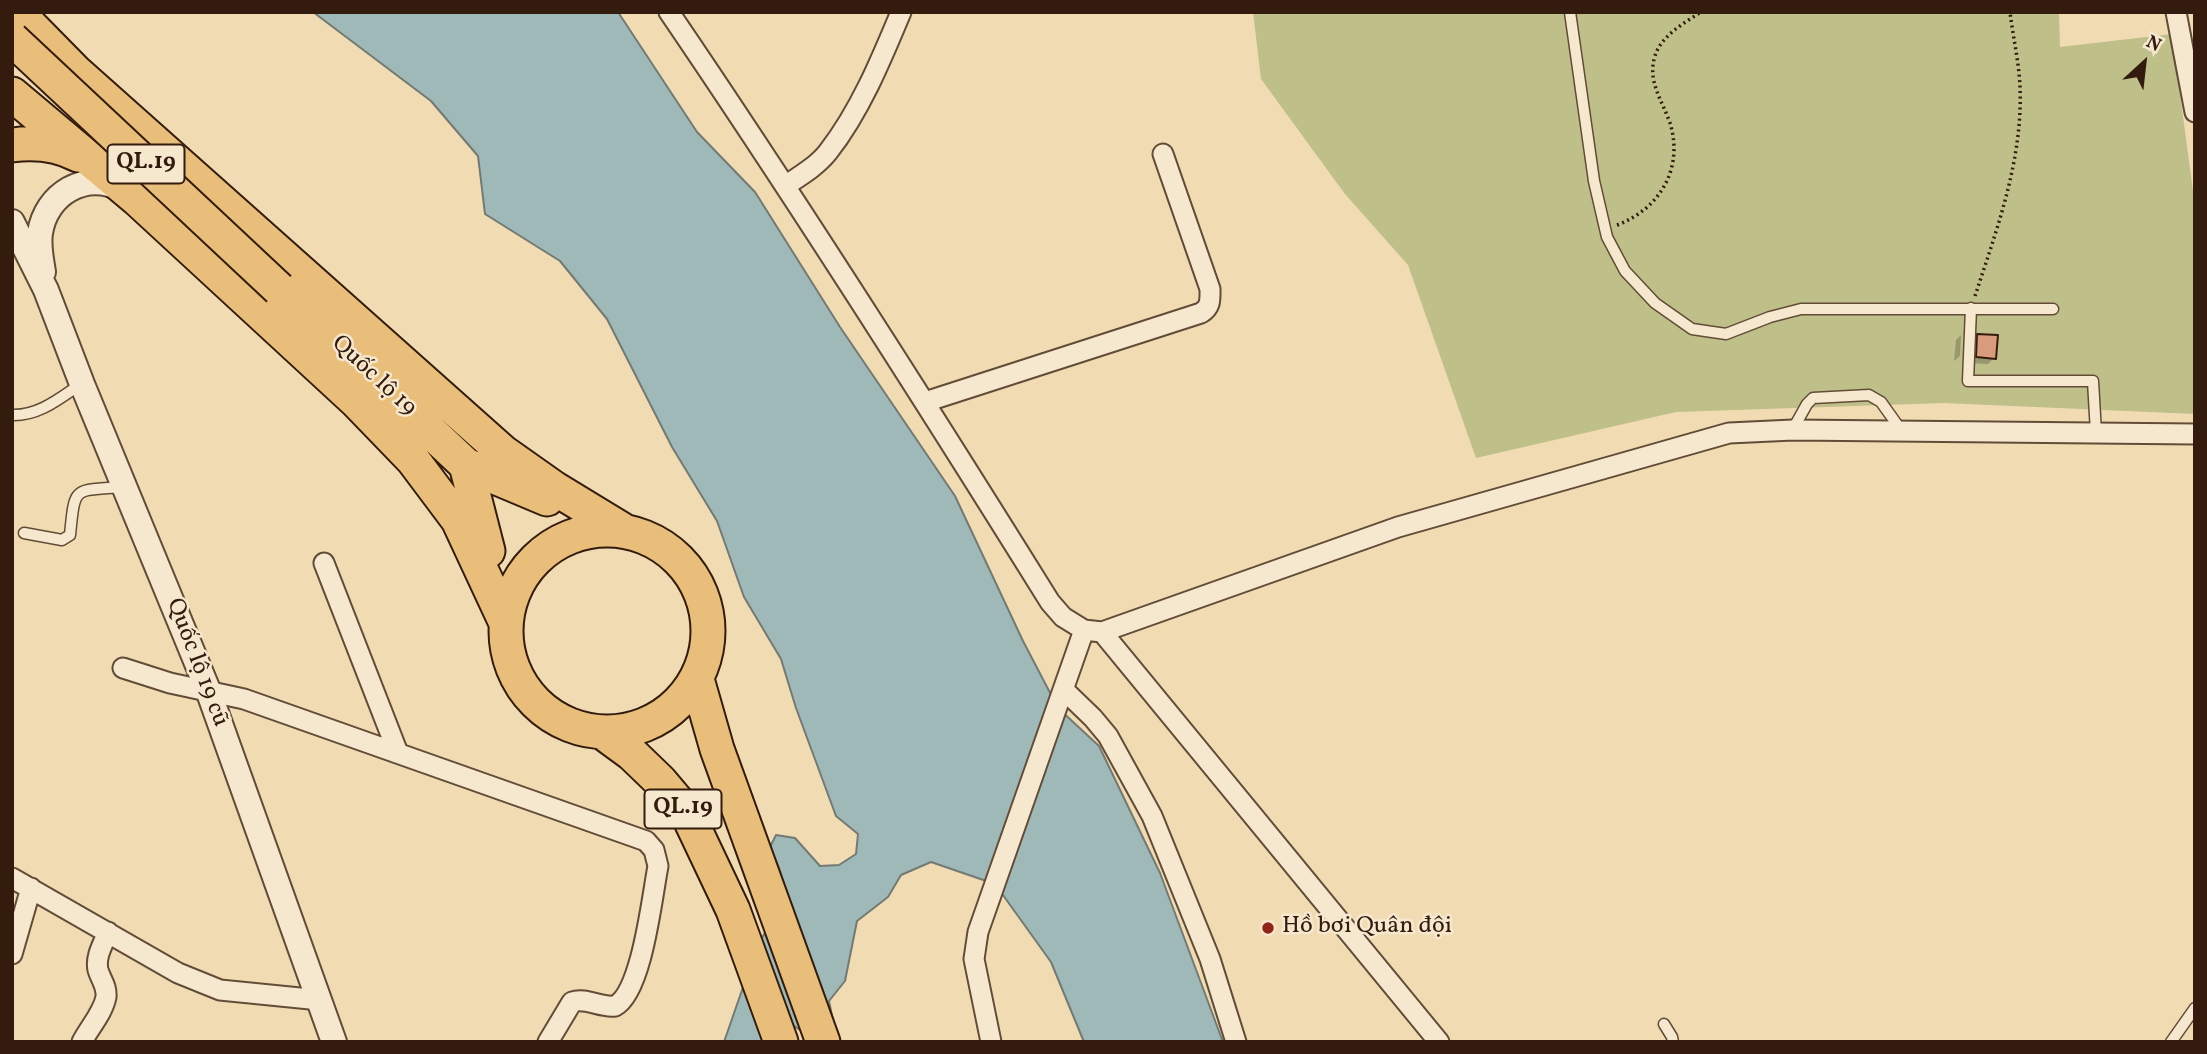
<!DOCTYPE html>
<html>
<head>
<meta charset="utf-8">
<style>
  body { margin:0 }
  #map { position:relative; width:2207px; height:1054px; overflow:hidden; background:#f1dbb3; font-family:Vollkorn,serif }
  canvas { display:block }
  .frame { position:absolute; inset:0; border:14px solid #331c0e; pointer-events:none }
  .north { position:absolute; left:2109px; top:28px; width:70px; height:70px; -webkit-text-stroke:5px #f6e8ce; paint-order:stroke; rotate:27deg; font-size:19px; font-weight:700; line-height:28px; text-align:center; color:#331c0e }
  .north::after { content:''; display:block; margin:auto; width:24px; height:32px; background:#331c0e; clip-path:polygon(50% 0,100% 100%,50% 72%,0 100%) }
</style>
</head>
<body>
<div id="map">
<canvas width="2207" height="1054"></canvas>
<div class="frame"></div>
<div class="north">N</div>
</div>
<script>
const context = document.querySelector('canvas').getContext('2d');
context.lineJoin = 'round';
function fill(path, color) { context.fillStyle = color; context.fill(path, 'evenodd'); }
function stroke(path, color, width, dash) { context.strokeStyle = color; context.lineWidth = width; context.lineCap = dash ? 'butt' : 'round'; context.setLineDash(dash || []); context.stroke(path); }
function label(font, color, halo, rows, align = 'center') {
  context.font = font + ' Vollkorn,serif'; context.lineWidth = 5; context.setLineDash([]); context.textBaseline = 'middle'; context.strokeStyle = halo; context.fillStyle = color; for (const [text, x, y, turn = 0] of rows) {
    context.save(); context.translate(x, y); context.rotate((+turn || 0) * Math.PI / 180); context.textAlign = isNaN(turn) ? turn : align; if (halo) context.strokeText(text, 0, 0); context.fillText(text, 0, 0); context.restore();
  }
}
fill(new Path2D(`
  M1253,12H2059L2060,47L2172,34L2195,206V414L1944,403L1676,412L1476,458L1408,265L1345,194L1261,79Z`), '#bebf89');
const water = new Path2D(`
  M313,12H618L697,132L755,192L840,327L955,496L1023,641L1058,708L1099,746L1160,873L1223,1042H1084L1051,962L995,884L931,862L901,875L888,897L857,921L845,981L829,1001L836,1035L815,1040L794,1026L786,1017L772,1042H724L758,944L785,901L780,871L770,847L776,835L795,838L820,866L839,865L856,854L858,834L836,816L796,708L781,659L744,597L717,521L672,447L607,319L560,261L485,214L478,156L431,101Z`);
fill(water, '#9eb9b7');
stroke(water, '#737a73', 2);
fill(new Path2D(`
  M1961,335L1960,356L1954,361L1956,340Z
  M1978,336L1994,358L1988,364L1971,363L1972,341Z`), '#0003');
const building = new Path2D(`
  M1977,334L1998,335L1996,359L1976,357Z`);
fill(building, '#d99b7d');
stroke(building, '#331c0e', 2);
const service = new Path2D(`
  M1570,12L1594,181L1607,237L1625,271L1655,303L1692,329L1726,334L1770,317L1801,309H2053
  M1971,308L1968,381H2093L2096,433
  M12,415C39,416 60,398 81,384
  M1793,429L1807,404L1813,398L1869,395L1881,402L1901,430
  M24,533L62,540L70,535C75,485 73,491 122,487
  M1664,1024L1672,1037L1673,1042
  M2171,1042L2195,1008`);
const minor = new Path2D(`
  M669,12C801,206 926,403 1050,602L1063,617L1084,630L978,932L974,959L991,1042
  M2176,12L2195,112
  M785,186C800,176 817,166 828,152C860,111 881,60 901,12
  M925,402L1201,313C1211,307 1210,300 1210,289L1163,154
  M324,563L398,753
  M1084,630L1102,632L1398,527L1729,433L1793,430L2195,434
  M1102,632L1439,1042
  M123,668L170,683L244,699L646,841L654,850L658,866C652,897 642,992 615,1006C600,1008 586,997 572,1002L548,1042
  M1064,690L1093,718L1108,736L1152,816L1210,959L1236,1042
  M12,878L178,973L220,990L320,1000
  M12,954L31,888
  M82,1042C89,1028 103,1013 106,997C107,986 101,980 98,970C95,957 103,944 108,932`);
const tertiary = new Path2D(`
  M12,222L46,290L82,384L208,690L334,1042
  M43,272C41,259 38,246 40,233C46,194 85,170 122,189`);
const trunk = new Path2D(`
  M17,12L75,71L503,452L554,488L623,530
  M12,94L137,199L356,401L413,460L458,520L506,623
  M12,145C35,142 57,144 78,155
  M279,289L466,465L547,499
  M466,465L488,551
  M506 631a101 101 0 1 1 202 0a101 101 0 1 1-202 0Z
  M697,679L717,749L823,1042
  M602,732L632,754L660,781L687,813L733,910L781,1042`);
stroke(service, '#624c37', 13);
stroke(minor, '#624c37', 23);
stroke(tertiary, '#624c37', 28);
stroke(trunk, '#331c0e', 37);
stroke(new Path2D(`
  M1617,225C1660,209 1684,168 1670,123C1662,100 1647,81 1655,56C1661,36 1684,23 1701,12
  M1975,296C1997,229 2023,159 2020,87C2019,62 2013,37 2010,12`), '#331c0e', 3.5, [2, 3.5]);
stroke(service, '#f6e8ce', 10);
stroke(minor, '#f6e8ce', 19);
stroke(tertiary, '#f6e8ce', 24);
stroke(trunk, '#e8be7a', 33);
const trunkBridge = new Path2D(`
  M12,39L279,289`);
stroke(trunkBridge, '#331c0e', 37, []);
stroke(trunkBridge, '#e8be7a', 33);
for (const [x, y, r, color] of [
  [1268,928,7,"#8f2418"]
]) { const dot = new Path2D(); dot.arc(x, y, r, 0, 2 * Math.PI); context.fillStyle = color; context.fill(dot); stroke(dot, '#f6e8ce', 2.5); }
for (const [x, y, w] of [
  [146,164,77],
  [683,809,77]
]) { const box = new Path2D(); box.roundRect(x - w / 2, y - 19.5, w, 39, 5); context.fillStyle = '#f6e8ce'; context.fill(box); stroke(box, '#331c0e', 2); }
label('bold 23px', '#331c0e', null, [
  ["QL.19",146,164],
  ["QL.19",683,809]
]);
label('24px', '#331c0e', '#f6e8ce', [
  ["Quốc lộ 19",373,377,43],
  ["Quốc lộ 19 cũ",196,663,69]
]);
label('24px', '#331c0e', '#f6e8ce', [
  ["Hồ bơi Quân đội",1282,928]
], 'left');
</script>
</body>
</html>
